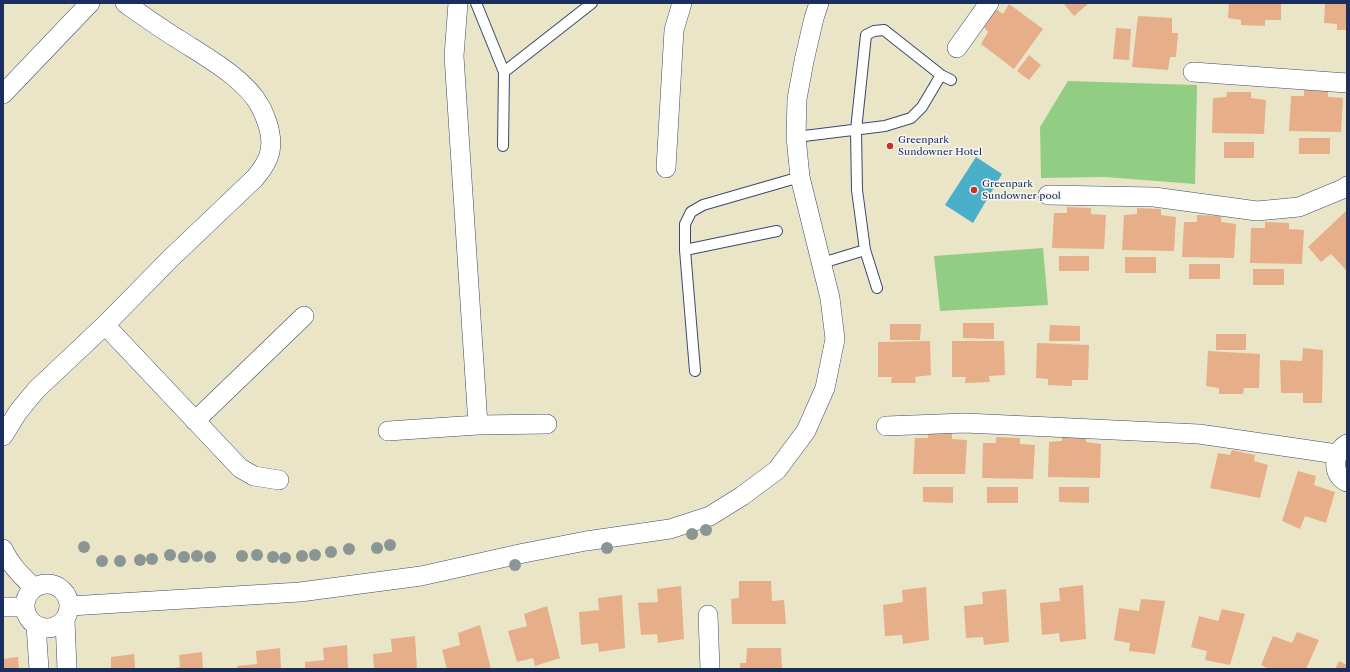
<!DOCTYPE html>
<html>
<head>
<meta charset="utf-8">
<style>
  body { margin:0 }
  #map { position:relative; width:1350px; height:672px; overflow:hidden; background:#ebe5c8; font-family:"Libre Caslon Text",serif }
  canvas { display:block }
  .frame { position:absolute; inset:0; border:4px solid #1b2f5e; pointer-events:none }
</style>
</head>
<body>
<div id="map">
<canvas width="1350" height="672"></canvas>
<div class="frame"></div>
</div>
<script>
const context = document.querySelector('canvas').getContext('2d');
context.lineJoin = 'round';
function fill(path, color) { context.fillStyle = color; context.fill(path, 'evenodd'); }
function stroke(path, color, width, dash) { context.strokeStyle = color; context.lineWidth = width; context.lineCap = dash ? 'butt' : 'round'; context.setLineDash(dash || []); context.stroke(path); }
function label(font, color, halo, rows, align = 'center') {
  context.font = font + ' "Libre Caslon Text",serif'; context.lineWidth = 3; context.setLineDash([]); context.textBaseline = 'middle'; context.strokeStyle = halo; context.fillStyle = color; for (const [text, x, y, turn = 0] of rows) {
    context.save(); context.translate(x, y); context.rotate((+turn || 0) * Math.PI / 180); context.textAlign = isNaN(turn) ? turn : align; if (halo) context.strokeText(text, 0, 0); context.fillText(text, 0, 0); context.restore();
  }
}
fill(new Path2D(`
  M1068,81L1197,85L1195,184L1105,177L1041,178L1040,127Z
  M1043,248L1048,305L940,311L934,256Z`), '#91cd83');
fill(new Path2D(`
  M976,157L1002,174L973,223L945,205Z`), '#4aafc9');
fill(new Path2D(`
  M1065,3H1089L1074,16L1064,4Z
  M1229,3H1281V20H1265V26L1241,25V20L1228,18Z
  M1325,3H1347V30H1337V24L1324,23Z
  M1009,4L1043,29L1014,69L981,44L988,32L984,27L996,9L1003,14Z
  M1138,16L1172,18V33H1178L1176,57H1170L1168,70L1132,67Z
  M1116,28L1131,29L1129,60L1113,59Z
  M1029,55L1041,65L1029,80L1017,71Z
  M1304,90H1328V97L1343,98L1341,132L1289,131L1291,96H1304Z
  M1227,92H1251V98L1266,100L1264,134L1212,133L1213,98L1226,97Z
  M1299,138H1330V154H1299Z
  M1224,142H1254V158H1224Z
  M1067,207L1091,208V214L1106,215L1104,249L1052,248L1054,213H1067Z
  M1137,208L1161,209V215L1176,217L1174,251L1122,250L1124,215L1137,214Z
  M1347,210V269L1346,270L1331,254L1321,262L1308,247Z
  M1197,215L1221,216V222L1236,224L1234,258L1182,257L1184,222H1197Z
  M1265,222L1289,223V229L1304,230L1302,264L1250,263L1251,228H1265Z
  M1059,256H1089V271H1059Z
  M1125,257H1156V273H1125Z
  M1189,264H1220V279H1189Z
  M1253,269H1284V285H1253Z
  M963,323H994V339L963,338Z
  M890,324H921L920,340H890Z
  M1050,325L1080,326V341H1049Z
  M1216,334H1246V350H1216Z
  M930,341L931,375L915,377L916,383H891L892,377H878V342Z
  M952,341H1004L1005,375L989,376L990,382L965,383L966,377H952Z
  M1037,343L1089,345L1088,380H1072V386L1048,385V379L1036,378Z
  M1303,348L1323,350L1322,403H1303V393H1281L1280,360L1302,361Z
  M1208,351L1260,354L1259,388H1244L1243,394H1219V388L1206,386Z
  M928,432L952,433V439L967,440L965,474H913L915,438H928Z
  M1062,435L1086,437V442L1101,444L1100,478L1048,477L1049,442L1062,441Z
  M996,437L1020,438V444L1035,445L1033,479L982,478L983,443H996Z
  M1232,450L1255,455L1254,461L1268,465L1260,498L1210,488L1218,453L1230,455Z
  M1298,471L1316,476L1314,485L1335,492L1326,523L1305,516L1300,529L1282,521Z
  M923,487H953V503L923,502Z
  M987,487H1018V503H987Z
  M1059,487H1089V503L1059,502Z
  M739,581H771L772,601L784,600L786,624H732L731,599L739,598Z
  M1083,585L1086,639L1060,642L1059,633L1042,635L1040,603L1060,601L1059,588Z
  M681,586L684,639L658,643L657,634L641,635L638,603L658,602L657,589Z
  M926,587L929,640L903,644L902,635L885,636L883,605L903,602L902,590Z
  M1006,589L1009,642L984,645L983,637L966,638L964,606L983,604L982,592Z
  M622,595L625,648L599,652L598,643L581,645L579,612L599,610L598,598Z
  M1141,599L1165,601L1155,654L1129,651L1130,643L1114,640L1119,608L1139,611Z
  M547,606L560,658L535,666L533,658L517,662L508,631L527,626L524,614Z
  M1222,609L1245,614L1230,665L1205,660L1207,651L1191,647L1199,616L1218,621Z
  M480,625L491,669H447L442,650L460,645L458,633Z
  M1297,632L1319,640L1306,669H1269L1261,665L1273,636L1292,643Z
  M415,636L417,669H374L373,654L392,652L391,639Z
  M347,645L348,669H305V662L324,660L323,648Z
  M280,648L281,669H237V666L257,664L256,651Z
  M747,648H781L782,669H740V663H746Z
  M202,652L203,669H174V668L180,667L179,655Z
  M134,654L135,669H111V657Z
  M18,657L19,669H3V659Z
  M1339,661L1347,665V669H1335Z`), '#e7ae8a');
const service = new Path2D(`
  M476,3L504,72
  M796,137L885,126L911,118L922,107L941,75L951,80
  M503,146L504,72L592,3
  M685,250L777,231
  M822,263L865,250
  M877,288L865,250L857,190L856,130L866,35L874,31L884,30L941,75
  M695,371L685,250V224L691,212L703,205L800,177`);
const minor = new Path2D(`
  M458,3L454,56L478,425L547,424
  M957,48L989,3
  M1193,72L1347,83
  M3,94L90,3
  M666,168L674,30L682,3
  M1048,195L1154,197L1257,211L1299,207L1345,188L1347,186
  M105,325L240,468L254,476L279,480
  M195,421L304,316
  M886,426L965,423L1199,434L1337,454
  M388,431L478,425
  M3,436L18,412L36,390L105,325L171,258L255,178C260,172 265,165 268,158C273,146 271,134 267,122C265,117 263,111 260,106C245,78 204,56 178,39C160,28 142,15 125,3
  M1347,444C1333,452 1331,475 1347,482
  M3,549C10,565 22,576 34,588
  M25 606a22 22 0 1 1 44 0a22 22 0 1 1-44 0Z
  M70,606L300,592L421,576L524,553L586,541L670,529L710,516L742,496L777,470L806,431L825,388L835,339L830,298L800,177L796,137L797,99L804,61L814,18L819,3
  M3,607H25
  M708,615L710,669
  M65,620L67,669
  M36,625L39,669`);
stroke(service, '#3a4a6e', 12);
stroke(minor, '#3a4a6e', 20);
stroke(service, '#fff', 10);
stroke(minor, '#fff', 19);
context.fillStyle = '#899693';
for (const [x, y] of [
  [706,530],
  [692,534],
  [390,545],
  [84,547],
  [377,548],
  [607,548],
  [349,549],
  [331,552],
  [170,555],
  [257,555],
  [315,555],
  [197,556],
  [242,556],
  [302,556],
  [184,557],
  [210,557],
  [273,557],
  [285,558],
  [152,559],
  [140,560],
  [102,561],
  [120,561],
  [515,565]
]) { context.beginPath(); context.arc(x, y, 6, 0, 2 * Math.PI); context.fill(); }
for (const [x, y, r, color] of [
  [890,146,4,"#c8321e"],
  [974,190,4,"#c8321e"]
]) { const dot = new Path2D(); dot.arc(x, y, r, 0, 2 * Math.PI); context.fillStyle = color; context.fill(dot); stroke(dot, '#f6f6f2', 1.5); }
label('10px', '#1b2f5e', '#f6f6f2', [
  ["Greenpark",898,140],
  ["Sundowner Hotel",898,152],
  ["Greenpark",982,184],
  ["Sundowner pool",982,196]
], 'left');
</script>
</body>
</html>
